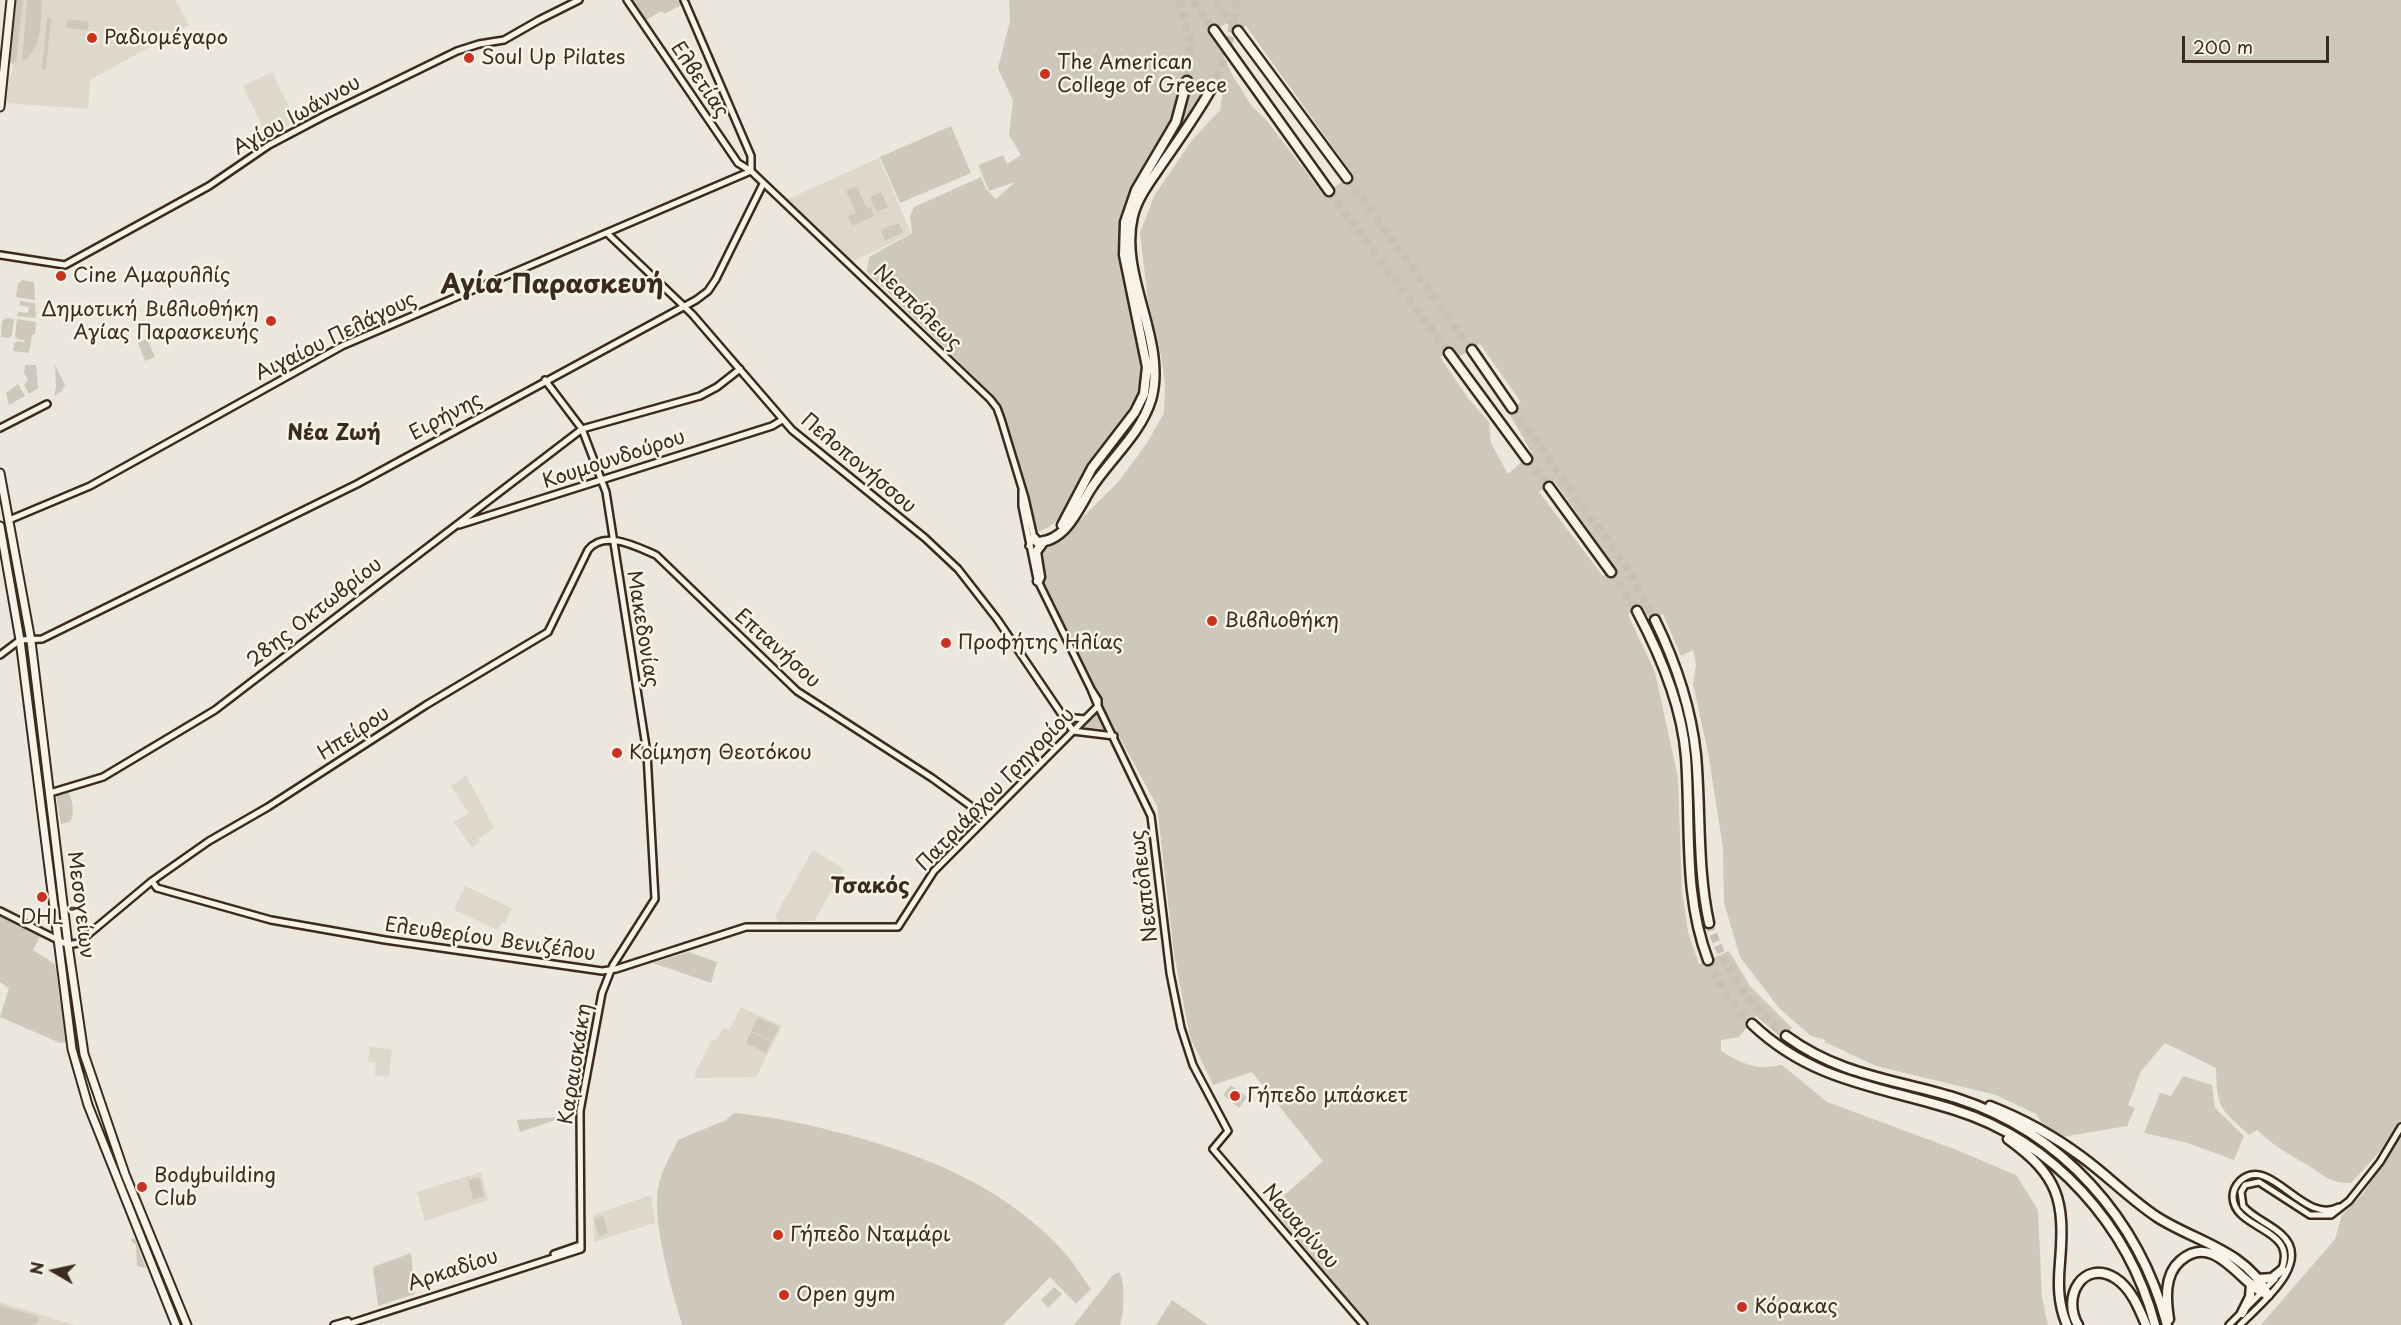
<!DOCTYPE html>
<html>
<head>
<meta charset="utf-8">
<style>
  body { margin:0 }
  #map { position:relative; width:2401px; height:1325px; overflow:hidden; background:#ece7dc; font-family:"Playpen Sans",sans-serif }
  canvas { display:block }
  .north { position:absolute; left:24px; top:1241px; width:60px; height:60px; -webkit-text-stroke:4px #f7f3e8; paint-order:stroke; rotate:279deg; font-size:16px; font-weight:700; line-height:24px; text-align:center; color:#3b2a1e }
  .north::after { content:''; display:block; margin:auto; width:21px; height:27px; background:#3b2a1e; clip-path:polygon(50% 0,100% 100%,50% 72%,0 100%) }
  .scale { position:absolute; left:2182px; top:36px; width:147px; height:27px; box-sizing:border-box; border:3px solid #3b2a1e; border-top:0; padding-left:8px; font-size:18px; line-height:21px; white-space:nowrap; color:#3b2a1e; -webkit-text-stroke:4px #f7f3e8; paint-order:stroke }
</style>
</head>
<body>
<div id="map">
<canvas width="2401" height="1325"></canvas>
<div class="north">N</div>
<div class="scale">200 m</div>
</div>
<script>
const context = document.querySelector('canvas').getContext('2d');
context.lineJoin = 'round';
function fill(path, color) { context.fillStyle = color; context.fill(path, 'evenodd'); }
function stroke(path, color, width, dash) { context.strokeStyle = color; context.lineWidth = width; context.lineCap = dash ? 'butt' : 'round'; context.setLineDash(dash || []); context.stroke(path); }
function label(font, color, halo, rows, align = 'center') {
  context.font = font + ' "Playpen Sans",sans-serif'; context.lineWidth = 5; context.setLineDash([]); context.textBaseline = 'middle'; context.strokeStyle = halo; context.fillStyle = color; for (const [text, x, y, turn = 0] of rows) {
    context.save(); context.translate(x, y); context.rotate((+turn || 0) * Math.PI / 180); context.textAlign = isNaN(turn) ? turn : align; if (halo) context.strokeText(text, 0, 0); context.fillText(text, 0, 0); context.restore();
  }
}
fill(new Path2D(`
  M16,0H175L189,25L90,80L88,109L6,103L8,76L12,74L13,65L10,62Z
  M272,72L296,121L267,136L243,86Z
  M879,158L911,233L852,262L786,200Z
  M466,775L494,828L478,839L480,842L472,848L454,822L469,813L451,786Z
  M813,850L844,869L814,921L779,922L775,916Z
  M465,886L512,908L505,923L502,922L498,930L454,910Z
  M741,1007L782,1026L756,1077L696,1078L695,1073L712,1040L716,1041L723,1028L729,1030Z
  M370,1047L392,1049L389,1077L375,1075L376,1063L368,1061Z
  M481,1172L488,1200L425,1221L417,1192Z
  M651,1195L655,1223L594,1242L593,1215Z
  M0,1302L75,1325H0Z`), '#ddd7cc');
fill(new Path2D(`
  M16,0H23L16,62L13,64L10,62Z
  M27,0H42C40,20 43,51 22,61Z
  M632,0H680L682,5L664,14L662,11L646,20Z
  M1009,0H2401V1325H2261L2335,1239L2342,1215L2363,1194L2390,1151L2382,1149L2351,1183C2326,1183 2324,1174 2304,1163C2286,1153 2272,1144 2257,1130L2249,1135C2220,1107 2217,1110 2216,1068L2165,1043L2141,1071L2128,1105L2135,1108L2127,1126L2062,1137L2042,1123L2036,1114L1996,1095L1876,1066L1829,1044L1824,1042L1826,1040L1811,1036L1779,1008L1740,957L1724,903L1723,848L1708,752L1693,684L1696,665L1693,650L1681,656L1663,614L1650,619L1641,606L1628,615L1655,672L1678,778L1682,891L1688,932L1699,964L1729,951L1750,986L1792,1028L1783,1039L1756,1016L1739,1037L1721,1040V1051C1746,1065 1753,1070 1782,1065L1827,1102L1957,1150L2016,1175L2038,1210L2042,1297L2048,1325H1370L1271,1207L1323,1161L1252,1072L1213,1085L1190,1037L1174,954L1157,806L1105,710L1053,604L1042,578L1039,553L1043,546L1068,532L1119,481L1147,443L1164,413L1165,384L1161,355L1148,301L1140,233L1154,196L1192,140L1220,110L1223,91L1206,85L1203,97L1177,135L1174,134L1192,83V79H1182C1183,86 1180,93 1178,101C1167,143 1132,172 1123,214C1115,253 1128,293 1136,331C1140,351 1144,369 1139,389C1132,417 1102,444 1086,468C1068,496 1071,521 1035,533L998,403L987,389L867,272L869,257L912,233L910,216L914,207L981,177L986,189L996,199L1015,182L989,191L978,165L1003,155L1007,164L1021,155L1009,135L1013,101L998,68L1010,21ZM1227,23L1235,34L1246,26L1353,175L1323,194L1267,121L1251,105L1233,76L1212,32ZM1480,344L1521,402L1508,412L1532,453L1508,474L1491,443L1489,422L1468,398L1440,357L1452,347L1459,357ZM1554,481L1615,567L1603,576L1539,492Z
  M47,18H51L46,69H42Z
  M67,19L89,22L88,30L66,28Z
  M951,126L971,173L900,203L880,157Z
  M857,186L866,208L865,209L871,207L874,216L852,226L848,216L856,213L846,191Z
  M881,192L888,207L877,212L870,197Z
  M899,223L903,233L885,240L881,230Z
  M23,280L34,282L35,300L16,297L18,283Z
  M20,301L35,303L36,318L17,316L18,312L28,313L29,307L19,305Z
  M6,318L14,319L12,335L9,338L1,337L2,321Z
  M17,319L36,322L35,334L32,335L29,353L13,351L14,344L17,341L25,342L24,340L17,339L15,336Z
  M147,339L155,357L145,361L138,343Z
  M25,365H36L38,388L29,394L24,385L28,380L24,373Z
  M55,365L65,385L61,392L54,396L56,387Z
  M18,384L25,396L9,405L6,393Z
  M1096,714L1104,729L1081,727Z
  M67,792C73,797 75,815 70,822L61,824L56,795Z
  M0,910L41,934L33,950L55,964L66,1042L60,1043L0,1017L9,988L0,982Z
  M689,952L717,962L711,983L653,963Z
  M758,1017L779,1027L772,1041L751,1031Z
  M751,1032L771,1042L766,1053L746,1043Z
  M2183,1076L2212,1085L2215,1108L2244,1136L2234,1160L2188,1143L2144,1133L2160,1093L2171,1096Z
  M1231,1085L1247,1097L1239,1108L1223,1095Z
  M734,1113C778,1117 820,1127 863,1139C939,1161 1010,1192 1064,1252C1074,1263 1082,1277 1091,1289L1076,1304L1050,1277L1003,1325H682C672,1290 650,1217 659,1183C663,1168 672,1153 678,1140L726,1120Z
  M557,1117L558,1119L520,1132L517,1120Z
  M479,1177L484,1196L473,1200L468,1180Z
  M603,1216L608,1233L599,1236L594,1219Z
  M132,1238L135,1239L146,1268L137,1266L136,1245L131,1241Z
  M411,1253L415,1294L378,1306L373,1267Z
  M1119,1272C1126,1281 1124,1314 1120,1325H1074L1113,1275Z
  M1054,1287L1062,1294L1048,1308L1041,1300Z
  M1172,1300L1208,1325H1156Z
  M0,1305L38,1317L39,1321L34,1325H0Z`), '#cec8bc');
stroke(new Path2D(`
  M1179,0L1190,40L1187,81
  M1193,0L1214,30
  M1215,0L1234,26
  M1211,89C1225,61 1234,31 1236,0
  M1347,178L1472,350
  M1329,191L1449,353
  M1512,408L1624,563L1655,620
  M1527,459L1549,487
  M1611,572L1637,611
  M1709,923C1725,969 1749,1005 1786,1036
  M1708,960L1725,993L1752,1024`), '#c9c1b6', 8, [8, 4]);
const tertiary = new Path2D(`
  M627,0L738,163L751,171L990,399L997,408L1001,419L1025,498L1034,538L1029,546
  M684,0L751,156V171
  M607,233L692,314L792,430L925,538L958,569L997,619L1073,731
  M0,255L65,265L209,186L269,145L324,116L457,51L479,44L504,40L539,20L579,0
  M0,428L47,404
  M1022,491V506L1037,579L1091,689L1098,700V706L1091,689
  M9,520L90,486L342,346L751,171
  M459,525L772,426L782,420
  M0,655L20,640L42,639L357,484L696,300L708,291L716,279L763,184
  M1064,717L1085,719
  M1073,731L1114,736
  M50,793L103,777L215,710L582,429L700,396L717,387L740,369
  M152,881L157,888L271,920L385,940L602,971L616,969L746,927H898L934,871L1098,706L1151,816L1170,973L1181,1028L1193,1065L1228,1131L1213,1149L1364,1325
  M0,911L68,945L78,943L152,881L209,841L268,807L426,705L548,632L588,550C604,529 637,547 656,555L797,691L932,778L986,817
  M554,1254L580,1245
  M2281,1271C2300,1227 2234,1231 2233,1197C2233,1191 2236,1185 2240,1181C2270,1153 2303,1226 2339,1207
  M334,1325L348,1321
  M346,1325L581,1249L580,1111L602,993L613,965L655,899L647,753L606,492L582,429L545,380
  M2229,1325L2275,1279
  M2240,1325C2260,1304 2314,1263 2281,1234C2269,1223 2253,1218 2243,1206L2241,1192L2245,1185L2259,1182L2310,1215H2331L2349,1201L2380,1162L2401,1127`);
const primary = new Path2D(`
  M0,107L11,0
  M0,473L31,641L68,945L84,1054L125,1174L187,1325
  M0,526L20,640L72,1049L88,1105L176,1325`);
const motorway = new Path2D(`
  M1214,30L1329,191
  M1238,31L1347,178
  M1472,350L1512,408
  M1449,353L1527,459
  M1549,487L1611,572
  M1062,525L1092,468L1135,412L1144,394L1147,367L1124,255L1125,222L1136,190L1176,122L1187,81
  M1034,538L1037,542C1065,542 1078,510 1090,490C1109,460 1140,435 1151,400C1168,341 1118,276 1133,216C1138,196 1152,179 1164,161C1180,138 1197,114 1211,89
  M1038,581L1040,577L1036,552L1044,541
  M1637,611C1661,656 1682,706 1686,757C1691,826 1683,894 1708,960
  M1655,620C1676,663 1691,707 1696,755C1701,811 1697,868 1709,923
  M1752,1024C1813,1082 1879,1086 1955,1110C2054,1141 2129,1226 2155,1325
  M1786,1036C1841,1076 1894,1079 1956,1098C2062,1132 2139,1219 2167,1325
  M1990,1106C2023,1119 2054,1136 2082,1157C2108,1176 2130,1199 2157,1217C2194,1241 2247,1251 2268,1295
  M2008,1139C2059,1176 2065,1200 2060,1262C2058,1284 2058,1304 2067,1325
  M2258,1279L2272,1278L2282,1270
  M2242,1313L2250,1297L2251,1284
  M2169,1319C2166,1300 2164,1275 2180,1261C2215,1230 2241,1286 2268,1295
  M2078,1325C2061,1296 2084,1259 2115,1278C2131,1288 2139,1308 2146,1325`);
stroke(tertiary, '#3b2a1e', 10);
stroke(primary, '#3b2a1e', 11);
stroke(motorway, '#3b2a1e', 13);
stroke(tertiary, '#f7f3e8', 5);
stroke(primary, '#f7f3e8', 7);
stroke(motorway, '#f7f3e8', 8);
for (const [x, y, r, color] of [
  [92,38,6,"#c8321e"],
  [469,58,6,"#c8321e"],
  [1045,74,6,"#c8321e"],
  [61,276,6,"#c8321e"],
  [271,321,6,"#c8321e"],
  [1212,621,6,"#c8321e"],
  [946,643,6,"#c8321e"],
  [617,753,6,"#c8321e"],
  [42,897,6,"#c8321e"],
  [1235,1096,6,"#c8321e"],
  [142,1187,6,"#c8321e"],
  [778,1235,6,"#c8321e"],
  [784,1295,6,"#c8321e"],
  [1742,1307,6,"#c8321e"]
]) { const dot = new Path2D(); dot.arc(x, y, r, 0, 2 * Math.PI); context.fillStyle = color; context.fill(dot); stroke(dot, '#f7f3e8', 2); }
label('20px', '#3b2a1e', '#f7f3e8', [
  ["Ραδιομέγαρο",104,38],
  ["Soul Up Pilates",481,58],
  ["The American",1057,63],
  ["College of Greece",1057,86],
  ["Cine Αμαρυλλίς",73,276],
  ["Δημοτική Βιβλιοθήκη",259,310,"right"],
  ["Αγίας Παρασκευής",259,333,"right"],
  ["Βιβλιοθήκη",1224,621],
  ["Προφήτης Ηλίας",958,643],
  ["Κοίμηση Θεοτόκου",629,753],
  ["DHL",42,918,"center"],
  ["Γήπεδο μπάσκετ",1247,1096],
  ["Bodybuilding",154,1176],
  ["Club",154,1199],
  ["Γήπεδο Νταμάρι",790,1235],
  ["Open gym",796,1295],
  ["Κόρακας",1754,1307]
], 'left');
label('20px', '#3b2a1e', '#f7f3e8', [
  ["Ελβετίας",699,80,56],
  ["Αγίου Ιωάννου",297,116,-29],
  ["Νεαπόλεως",917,308,44],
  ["Αιγαίου Πελάγους",336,337,-26],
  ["Ειρήνης",446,417,-28],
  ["Κουμουνδούρου",614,460,-18],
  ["Πελοπονήσσου",858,464,40],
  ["28ης Οκτωβρίου",315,613,-38],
  ["Μακεδονίας",642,629,81],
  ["Επτανήσου",777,649,42],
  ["Ηπείρου",354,734,-33],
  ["Πατριάρχου Γρηγορίου",996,790,-46],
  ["Νεαπόλεως",1145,886,-97],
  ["Μεσογείων",80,905,83],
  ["Ελευθερίου Βενιζέλου",490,940,8],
  ["Καραισκάκη",576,1064,-81],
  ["Ναυαρίνου",1300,1227,49],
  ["Αρκαδίου",453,1271,-18]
]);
label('bold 21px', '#3b2a1e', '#f7f3e8', [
  ["Νέα Ζωή",334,434],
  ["Τσακός",870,887]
]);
label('bold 26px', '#3b2a1e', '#f7f3e8', [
  ["Αγία Παρασκευή",552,286]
]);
</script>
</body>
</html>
